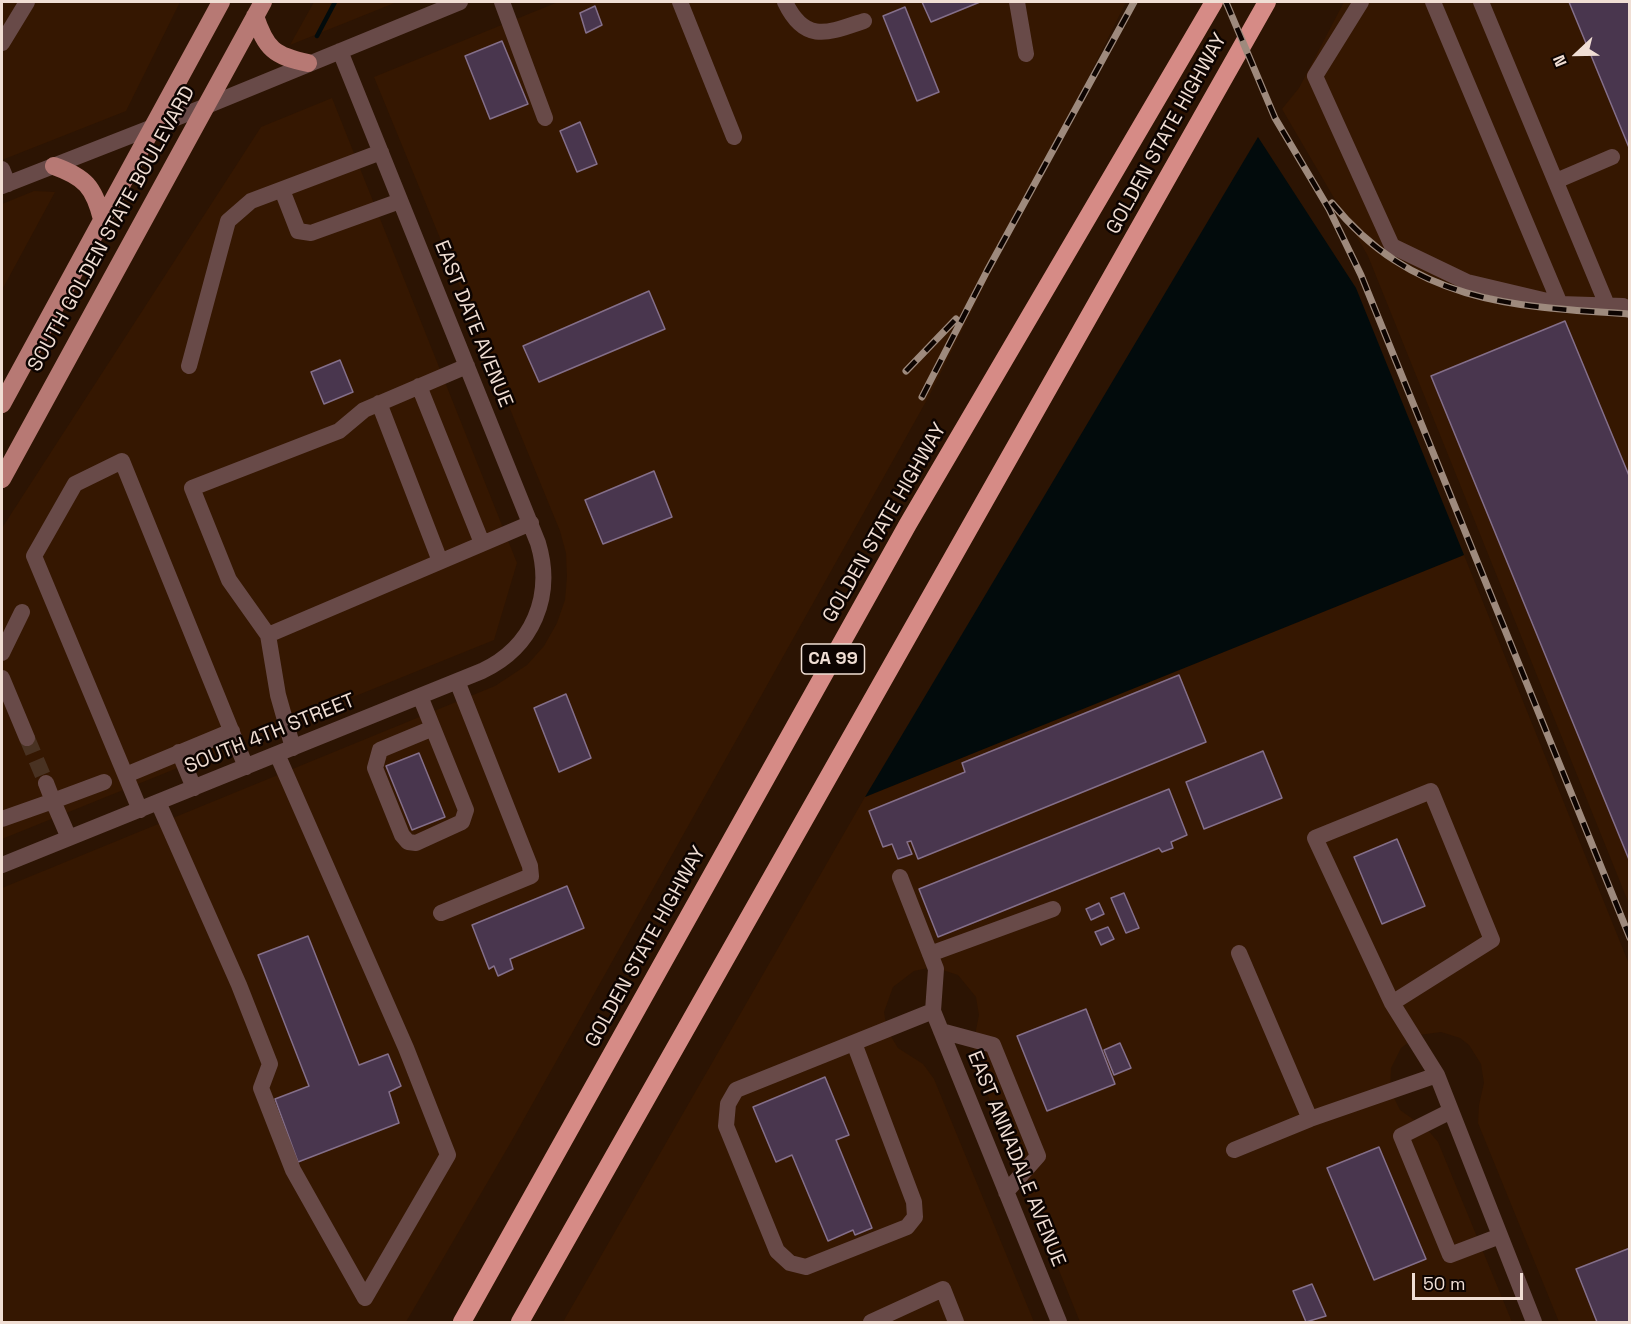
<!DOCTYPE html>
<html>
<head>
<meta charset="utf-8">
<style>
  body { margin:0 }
  #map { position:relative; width:1631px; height:1324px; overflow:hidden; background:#2c1403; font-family:"Space Grotesk",sans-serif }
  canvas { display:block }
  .frame { position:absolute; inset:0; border:3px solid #f0ded4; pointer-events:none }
  .north { position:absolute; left:1547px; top:24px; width:60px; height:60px; -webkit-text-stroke:4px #0d0401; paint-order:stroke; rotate:248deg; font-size:16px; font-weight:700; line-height:24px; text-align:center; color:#f0ded4 }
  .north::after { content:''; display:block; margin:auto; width:21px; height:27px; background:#f0ded4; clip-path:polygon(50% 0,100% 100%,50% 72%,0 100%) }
  .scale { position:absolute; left:1412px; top:1273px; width:111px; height:27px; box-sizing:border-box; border:3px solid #f0ded4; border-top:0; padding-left:8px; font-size:18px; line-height:21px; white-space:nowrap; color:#f0ded4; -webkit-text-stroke:4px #0d0401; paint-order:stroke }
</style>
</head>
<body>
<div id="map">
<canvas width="1631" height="1324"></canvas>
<div class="frame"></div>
<div class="north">N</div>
<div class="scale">50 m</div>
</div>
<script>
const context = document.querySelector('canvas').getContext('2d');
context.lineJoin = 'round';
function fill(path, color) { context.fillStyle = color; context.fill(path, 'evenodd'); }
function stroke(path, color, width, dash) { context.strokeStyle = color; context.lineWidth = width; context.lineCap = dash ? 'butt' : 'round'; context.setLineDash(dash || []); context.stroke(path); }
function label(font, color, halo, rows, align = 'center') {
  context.font = font + ' "Space Grotesk",sans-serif'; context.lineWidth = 5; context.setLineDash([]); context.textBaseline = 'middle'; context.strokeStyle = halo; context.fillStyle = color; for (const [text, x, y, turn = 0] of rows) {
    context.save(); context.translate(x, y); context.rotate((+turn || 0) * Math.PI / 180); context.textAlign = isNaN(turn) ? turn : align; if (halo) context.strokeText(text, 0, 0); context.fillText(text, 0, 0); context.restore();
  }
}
fill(new Path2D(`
  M2,2H180L126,111L2,160Z
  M314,2H397L290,45Z
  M558,2H1126L928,398L511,1142L406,1322H2V888L495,686L527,665L544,646L557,623L565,600L567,577L566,553L560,531L374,77Z
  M1344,2H1629V904L1368,256L1282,109L1299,88Z
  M332,98L517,563L494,640L2,839V528L261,127Z
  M34,191L55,192L2,290V204Z
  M1464,555L1629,964V1322H1559L1478,1123L1479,1105L1484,1083L1481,1064L1469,1045L1460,1038L1441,1032L1419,1035L1401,1048L1391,1068L1390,1090L1400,1110L1427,1129L1438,1142L1512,1322H1080L976,1066L973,1045L979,1015L976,997L958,975L933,967L914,971L893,987L884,1012L887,1030L898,1048L923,1064L934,1079L1034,1322H563L865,797Z`), '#351701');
fill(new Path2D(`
  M1258,137L1356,288L1464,555L865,797Z`), '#020b0c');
stroke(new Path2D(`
  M317,36L335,2`), '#020b0c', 4.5);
const building = new Path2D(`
  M922,2H980L931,22Z
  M1569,2H1630V150Z
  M595,6L602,25L586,33L580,13Z
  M905,7L939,92L917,101L883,16Z
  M502,41L528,104L490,119L465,56Z
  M580,122L597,164L577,172L560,131Z
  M649,291L665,329L539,382L523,346Z
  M1565,321L1630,478V862L1431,376Z
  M340,360L353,392L324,404L311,372Z
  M654,471L672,517L603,544L585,500Z
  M1179,675L1206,742L918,859L911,841L907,842L912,854L898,859L892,844L883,847L869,811L965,772L962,763Z
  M566,694L591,758L559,772L534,708Z
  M1263,751L1282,798L1204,829L1186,782Z
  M419,753L445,817L412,830L386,766Z
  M1169,789L1187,835L1171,842L1173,848L1162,852L1159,848L938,937L919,889Z
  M1397,839L1425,906L1382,924L1354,857Z
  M567,886L584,928L510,959L513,969L498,976L494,966L489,969L472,925Z
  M1124,893L1139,928L1126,933L1111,898Z
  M1099,903L1104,914L1091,920L1086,909Z
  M1108,927L1114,939L1101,945L1095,932Z
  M308,936L359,1065L388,1054L401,1086L389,1092L399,1123L298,1162L275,1099L309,1086L258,955Z
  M1086,1009L1115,1084L1047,1111L1017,1036Z
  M1120,1043L1131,1068L1114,1075L1104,1050Z
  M825,1077L849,1135L836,1140L872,1228L855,1235L853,1230L828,1241L792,1155L776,1162L753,1107Z
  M1379,1147L1426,1259L1374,1280L1327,1168Z
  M1630,1248V1322H1597L1576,1269Z
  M1312,1284L1326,1316L1306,1322L1293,1291Z`);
fill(building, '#49364e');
stroke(building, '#846f8a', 1.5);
stroke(new Path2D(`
  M27,738L46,783`), '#493222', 16, [16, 8]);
stroke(new Path2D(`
  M502,2L545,118
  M680,2L734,137
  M785,2C805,44 828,33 864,21
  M1017,2L1026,54
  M1361,2L1315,76L1392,246L1467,282L1560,304L1623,306L1630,310
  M1433,2L1560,304
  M1481,2L1607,305
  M2,43L27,2
  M2,169L8,184
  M1556,181L1612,157
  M2,186L204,107L460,2
  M282,190L298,231L311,233L400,201
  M189,366L228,221L251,201L381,152
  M419,386L482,543
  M379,403L440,561
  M268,635L531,523
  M2,653L22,612
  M2,678L27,738
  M420,696L466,810L462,822L416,843L408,842L402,835L375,768L380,750L433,728
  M293,748L278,695L268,635L229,580L192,488L339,431L364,410L467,366
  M179,752L194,788
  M126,775L232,731
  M46,783L53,801L104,782
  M158,802L239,985L270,1064L261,1088L293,1170L365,1298L448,1155L406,1048L277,754
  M140,810L34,556L75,484L122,461L246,767
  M2,819L53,801L69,838
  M2,865L482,671C533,647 554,596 538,543L340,51
  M900,877L936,969L933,1011L1059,1322
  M441,913L531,876L530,866L457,681
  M1239,953L1310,1119
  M930,954L1053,909
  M1392,1003L1492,940L1431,791L1315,838L1392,1003L1437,1075L1534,1322
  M941,1031L993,1045L1038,1156L1006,1192
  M854,1043L914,1202L915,1217L907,1227L806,1267L790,1263L777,1251L726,1126L728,1104L736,1090L933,1011
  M1451,1111L1401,1136L1450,1255L1500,1236
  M1234,1150L1310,1119L1437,1075
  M871,1322L943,1289L956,1322`), '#684a48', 16);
stroke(new Path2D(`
  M255,16C266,49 274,56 308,63
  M54,166C85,177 94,187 102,219
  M2,404L221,2
  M2,479L263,2`), '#b77974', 18);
stroke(new Path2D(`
  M462,1322L908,524L1214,2
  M520,1322L1267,2`), '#d68b86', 18);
const rail = new Path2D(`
  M1226,2L1275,118L1329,209L1361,275L1630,938
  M1332,203C1412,302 1513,307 1630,314
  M906,371L956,319
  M922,397L987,271L1134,2`);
stroke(rail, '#9e8a7d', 7);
stroke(rail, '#0d0401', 4.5, [14]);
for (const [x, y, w] of [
  [833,659,63]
]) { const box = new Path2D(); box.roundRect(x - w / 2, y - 15, w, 30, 4.5); context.fillStyle = '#0d0401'; context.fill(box); stroke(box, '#f0ded4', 1.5); }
label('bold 18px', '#f0ded4', null, [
  ["CA 99",833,659]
]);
label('20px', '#f0ded4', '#0d0401', [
  ["GOLDEN STATE HIGHWAY",1167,134,-61],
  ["SOUTH GOLDEN STATE BOULEVARD",112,229,-61],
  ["EAST DATE AVENUE",473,324,68],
  ["GOLDEN STATE HIGHWAY",885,523,-60],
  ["SOUTH 4TH STREET",270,734,-22],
  ["GOLDEN STATE HIGHWAY",646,947,-61],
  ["EAST ANNADALE AVENUE",1016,1159,68]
]);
</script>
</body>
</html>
